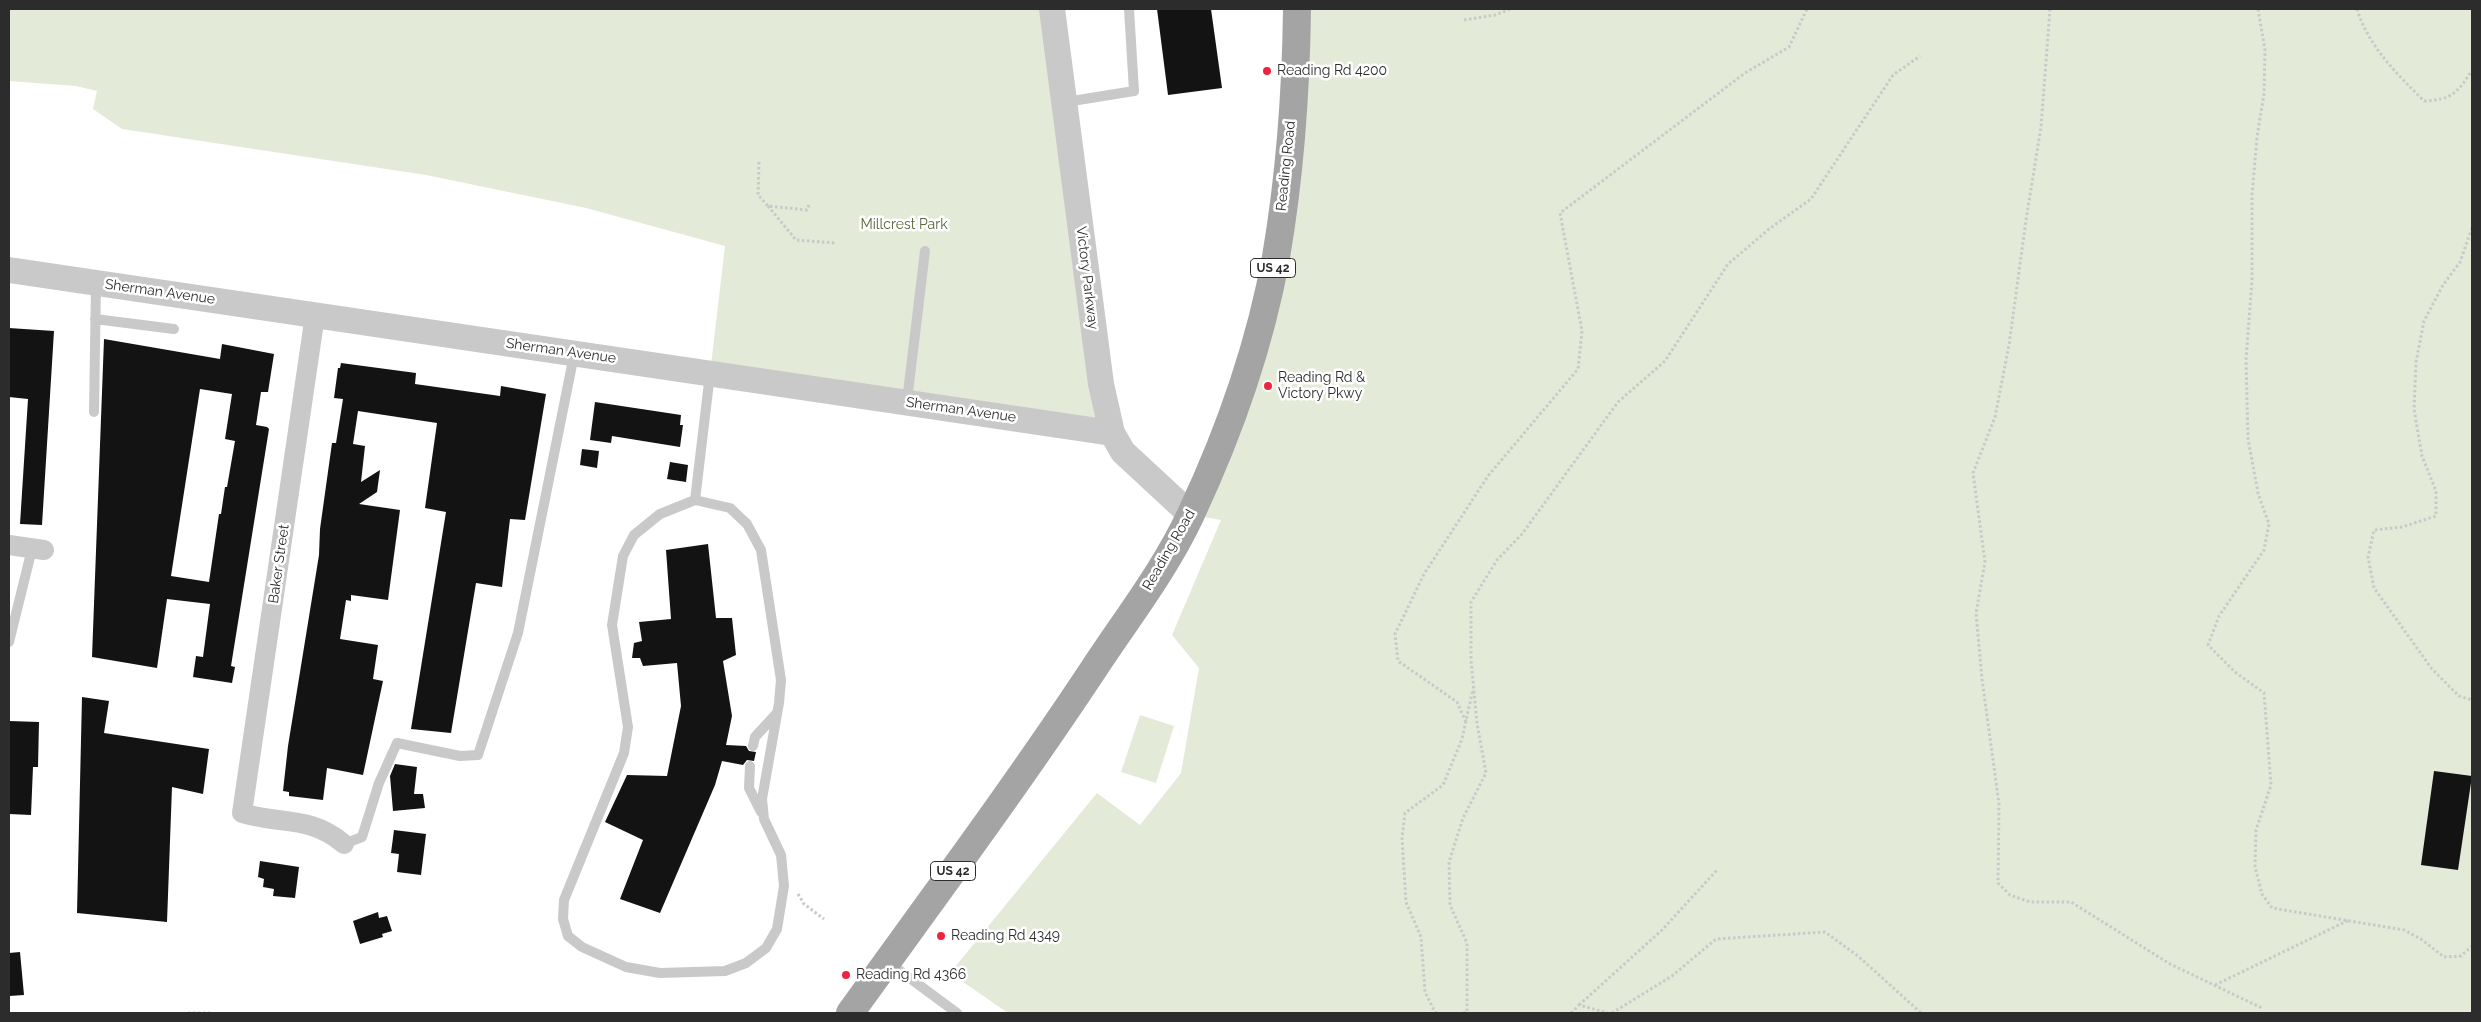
<!DOCTYPE html>
<html>
<head>
<meta charset="utf-8">
<style>
  body { margin:0 }
  #map { position:relative; width:2481px; height:1022px; overflow:hidden; background:#fff; font-family:Raleway,sans-serif }
  canvas { display:block }
  .frame { position:absolute; inset:0; border:10px solid #2c2c2c; pointer-events:none }
</style>
</head>
<body>
<div id="map">
<canvas width="2481" height="1022"></canvas>
<div class="frame"></div>
</div>
<script>
const context = document.querySelector('canvas').getContext('2d');
context.lineJoin = 'round';
function fill(path, color) { context.fillStyle = color; context.fill(path, 'evenodd'); }
function stroke(path, color, width, dash) { context.strokeStyle = color; context.lineWidth = width; context.lineCap = dash ? 'butt' : 'round'; context.setLineDash(dash || []); context.stroke(path); }
function label(font, color, halo, rows, align = 'center') {
  context.font = font + ' Raleway,sans-serif'; context.lineWidth = 5; context.setLineDash([]); context.textBaseline = 'middle'; context.strokeStyle = halo; context.fillStyle = color; for (const [text, x, y, turn = 0] of rows) {
    context.save(); context.translate(x, y); context.rotate((+turn || 0) * Math.PI / 180); context.textAlign = isNaN(turn) ? turn : align; if (halo) context.strokeText(text, 0, 0); context.fillText(text, 0, 0); context.restore();
  }
}
fill(new Path2D(`
  M9,9H1052L1112,433L710,373L725,246L586,208L426,175L122,129L93,109L97,91L76,86L9,81Z
  M1297,9H2472V1013H1008L950,973L1097,793L1140,825L1181,773L1199,668L1172,635L1221,520L1191,515L1253,352Z
  M1140,715L1174,726L1156,783L1121,772Z`), '#e3ebd8');
fill(new Path2D(`
  M1157,9H1211L1222,88L1168,95Z
  M9,328L54,331L42,525L20,524L28,399L9,397Z
  M104,339L220,359L222,344L274,354L268,392H261L256,425L267,427L269,429L231,666L235,667L232,683L193,677L196,656L203,657L210,604L167,599L157,668L92,657ZM200,389L232,394L225,439L235,441L227,487H225L221,514H219L209,582L171,576Z
  M341,363L416,373L415,384L500,396L501,386L546,394L525,520L510,519L502,587L476,583L451,733L411,729L446,512L425,508L437,423L358,411L353,444L365,446L361,482L380,470L377,492L359,504L400,510L388,600L351,595V601L346,600L340,639L378,645L373,679L383,681L363,775L327,768L323,800L289,796V792L283,791L288,746L319,555L320,529L332,443H336L343,399L334,398L338,368H340Z
  M595,402L681,415L680,425H683L680,447L612,436L611,443L590,440Z
  M582,449L599,451L597,468L580,465Z
  M670,462L688,465L686,482L667,479Z
  M708,544L716,618H732L736,655L723,661L732,716L726,745L746,746L749,751L756,752L754,761L747,760L743,765L722,761L715,785L660,913L620,899L643,840L605,822L627,775L667,776L681,706L677,663L643,666L640,658H632L634,643L642,641L639,622L671,619L666,550Z
  M82,697L109,701L104,733L209,749L203,794L172,787L167,922L77,913Z
  M9,721L39,722L38,767H33L31,815L9,814Z
  M395,764L417,767L414,794H423L425,808L393,811L390,776Z
  M2434,771L2472,776L2458,870L2421,865Z
  M394,830L426,834L421,875L397,872L399,854L391,853Z
  M260,861L299,867L295,898L273,896L274,889L263,887L264,879L258,877Z
  M378,912L379,918L387,916L392,931L382,934L383,937L360,944L353,921Z
  M20,952L24,995L9,996V953Z`), '#131313');
stroke(new Path2D(`
  M2050,9L2041,127L2026,220L2009,345L1995,417L1973,473L1985,562L1976,613L1982,679L1999,804L1998,883L2010,895L2030,902H2071L2170,964L2262,1008
  M2258,9L2265,50L2264,94L2257,137L2252,195V280L2246,360L2248,439L2258,493L2269,524L2264,550L2219,616L2208,645L2235,672L2264,693L2271,785L2256,830L2255,867L2262,894L2272,908L2404,930L2421,939L2444,957L2461,956L2472,946
  M2357,9C2369,47 2396,73 2424,101C2451,100 2458,93 2472,70
  M1464,20L1495,15L1510,9
  M759,162L758,195L768,206L807,210L809,205
  M768,206L796,240L835,243
  M2472,228L2460,262L2443,285L2424,321L2416,362L2414,409L2422,456L2436,491V516L2402,527L2374,530L2368,557L2374,588L2432,669L2459,696L2472,700
  M1466,722L1457,702L1398,661L1395,634L1424,574L1488,476L1578,369L1582,331L1560,213L1745,73L1789,47L1807,9
  M798,894L804,904L824,919
  M2215,985L2349,920
  M1579,1005L1662,930L1717,870
  M188,1013H210
  M1437,1013L1435,1012L1425,992L1421,937L1406,902L1402,838L1405,813L1443,785L1462,739L1473,689
  M1463,1013L1467,1012V943L1450,905L1449,862L1463,818L1486,773L1477,723L1471,660V602L1497,560L1522,534L1618,402L1665,361L1728,264L1769,229L1811,199L1893,75L1920,56
  M1571,1013L1579,1005L1608,1013
  M1612,1013L1672,976L1716,939L1825,932L1858,956L1921,1013`), '#c9c9c9', 3, [2.5, 2.5]);
stroke(new Path2D(`
  M1066,102L1134,91L1129,9
  M95,319L174,329
  M907,401L925,251
  M94,412L96,283
  M695,500L730,508L747,524L761,550L781,680L779,703L762,799L764,819L781,855L784,886L777,929L766,948L746,963L725,971L660,973L626,967L582,947L568,936L563,919L564,900L624,753L628,727L612,625L623,556L634,535L660,514Z
  M695,500L710,374
  M9,642L32,549
  M753,746L755,737L777,713
  M750,766L749,788L761,812
  M344,844L362,837L379,783L397,743L460,756L478,755L518,633L574,355
  M888,962L957,1013`), '#c9c9c9', 10);
stroke(new Path2D(`
  M315,315L242,813C281,825 310,815 344,844
  M9,545L44,550`), '#c9c9c9', 20);
stroke(new Path2D(`
  M1052,9L1101,384L1112,433L1123,452L1191,515
  M9,270L1112,433`), '#c9c9c9', 26);
stroke(new Path2D(`
  M850,1013C933,898 1017,785 1095,667C1128,617 1166,568 1191,514C1229,433 1260,345 1276,257C1290,175 1296,91 1297,9`), '#a4a4a4', 28);
for (const [x, y, r, color] of [
  [1267,71,5,"#ee233d"],
  [1268,386,5,"#ee233d"],
  [941,936,5,"#ee233d"],
  [846,975,5,"#ee233d"]
]) { const dot = new Path2D(); dot.arc(x, y, r, 0, 2 * Math.PI); context.fillStyle = color; context.fill(dot); stroke(dot, '#fff', 2); }
for (const [x, y, w] of [
  [1273,268,45],
  [953,871,45]
]) { const box = new Path2D(); box.roundRect(x - w / 2, y - 9.5, w, 19, 4); context.fillStyle = '#fff'; context.fill(box); stroke(box, '#2c2c2c', 1); }
label('bold 12px', '#2c2c2c', null, [
  ["US 42",1273,268],
  ["US 42",953,871]
]);
label('14px', '#2c2c2c', '#fff', [
  ["Reading Rd 4200",1277,71],
  ["Reading Rd &",1278,378],
  ["Victory Pkwy",1278,394],
  ["Reading Rd 4349",951,936],
  ["Reading Rd 4366",856,975]
], 'left');
label('14px', '#2c2c2c', '#fff', [
  ["Reading Road",1286,166,-84],
  ["Victory Parkway",1087,278,83],
  ["Sherman Avenue",160,292,8],
  ["Sherman Avenue",561,351,8],
  ["Sherman Avenue",961,410,8],
  ["Reading Road",1169,550,-60],
  ["Baker Street",279,564,-82]
]);
label('14px', '#516938', '#fff', [
  ["Millcrest Park",904,225]
]);
</script>
</body>
</html>
